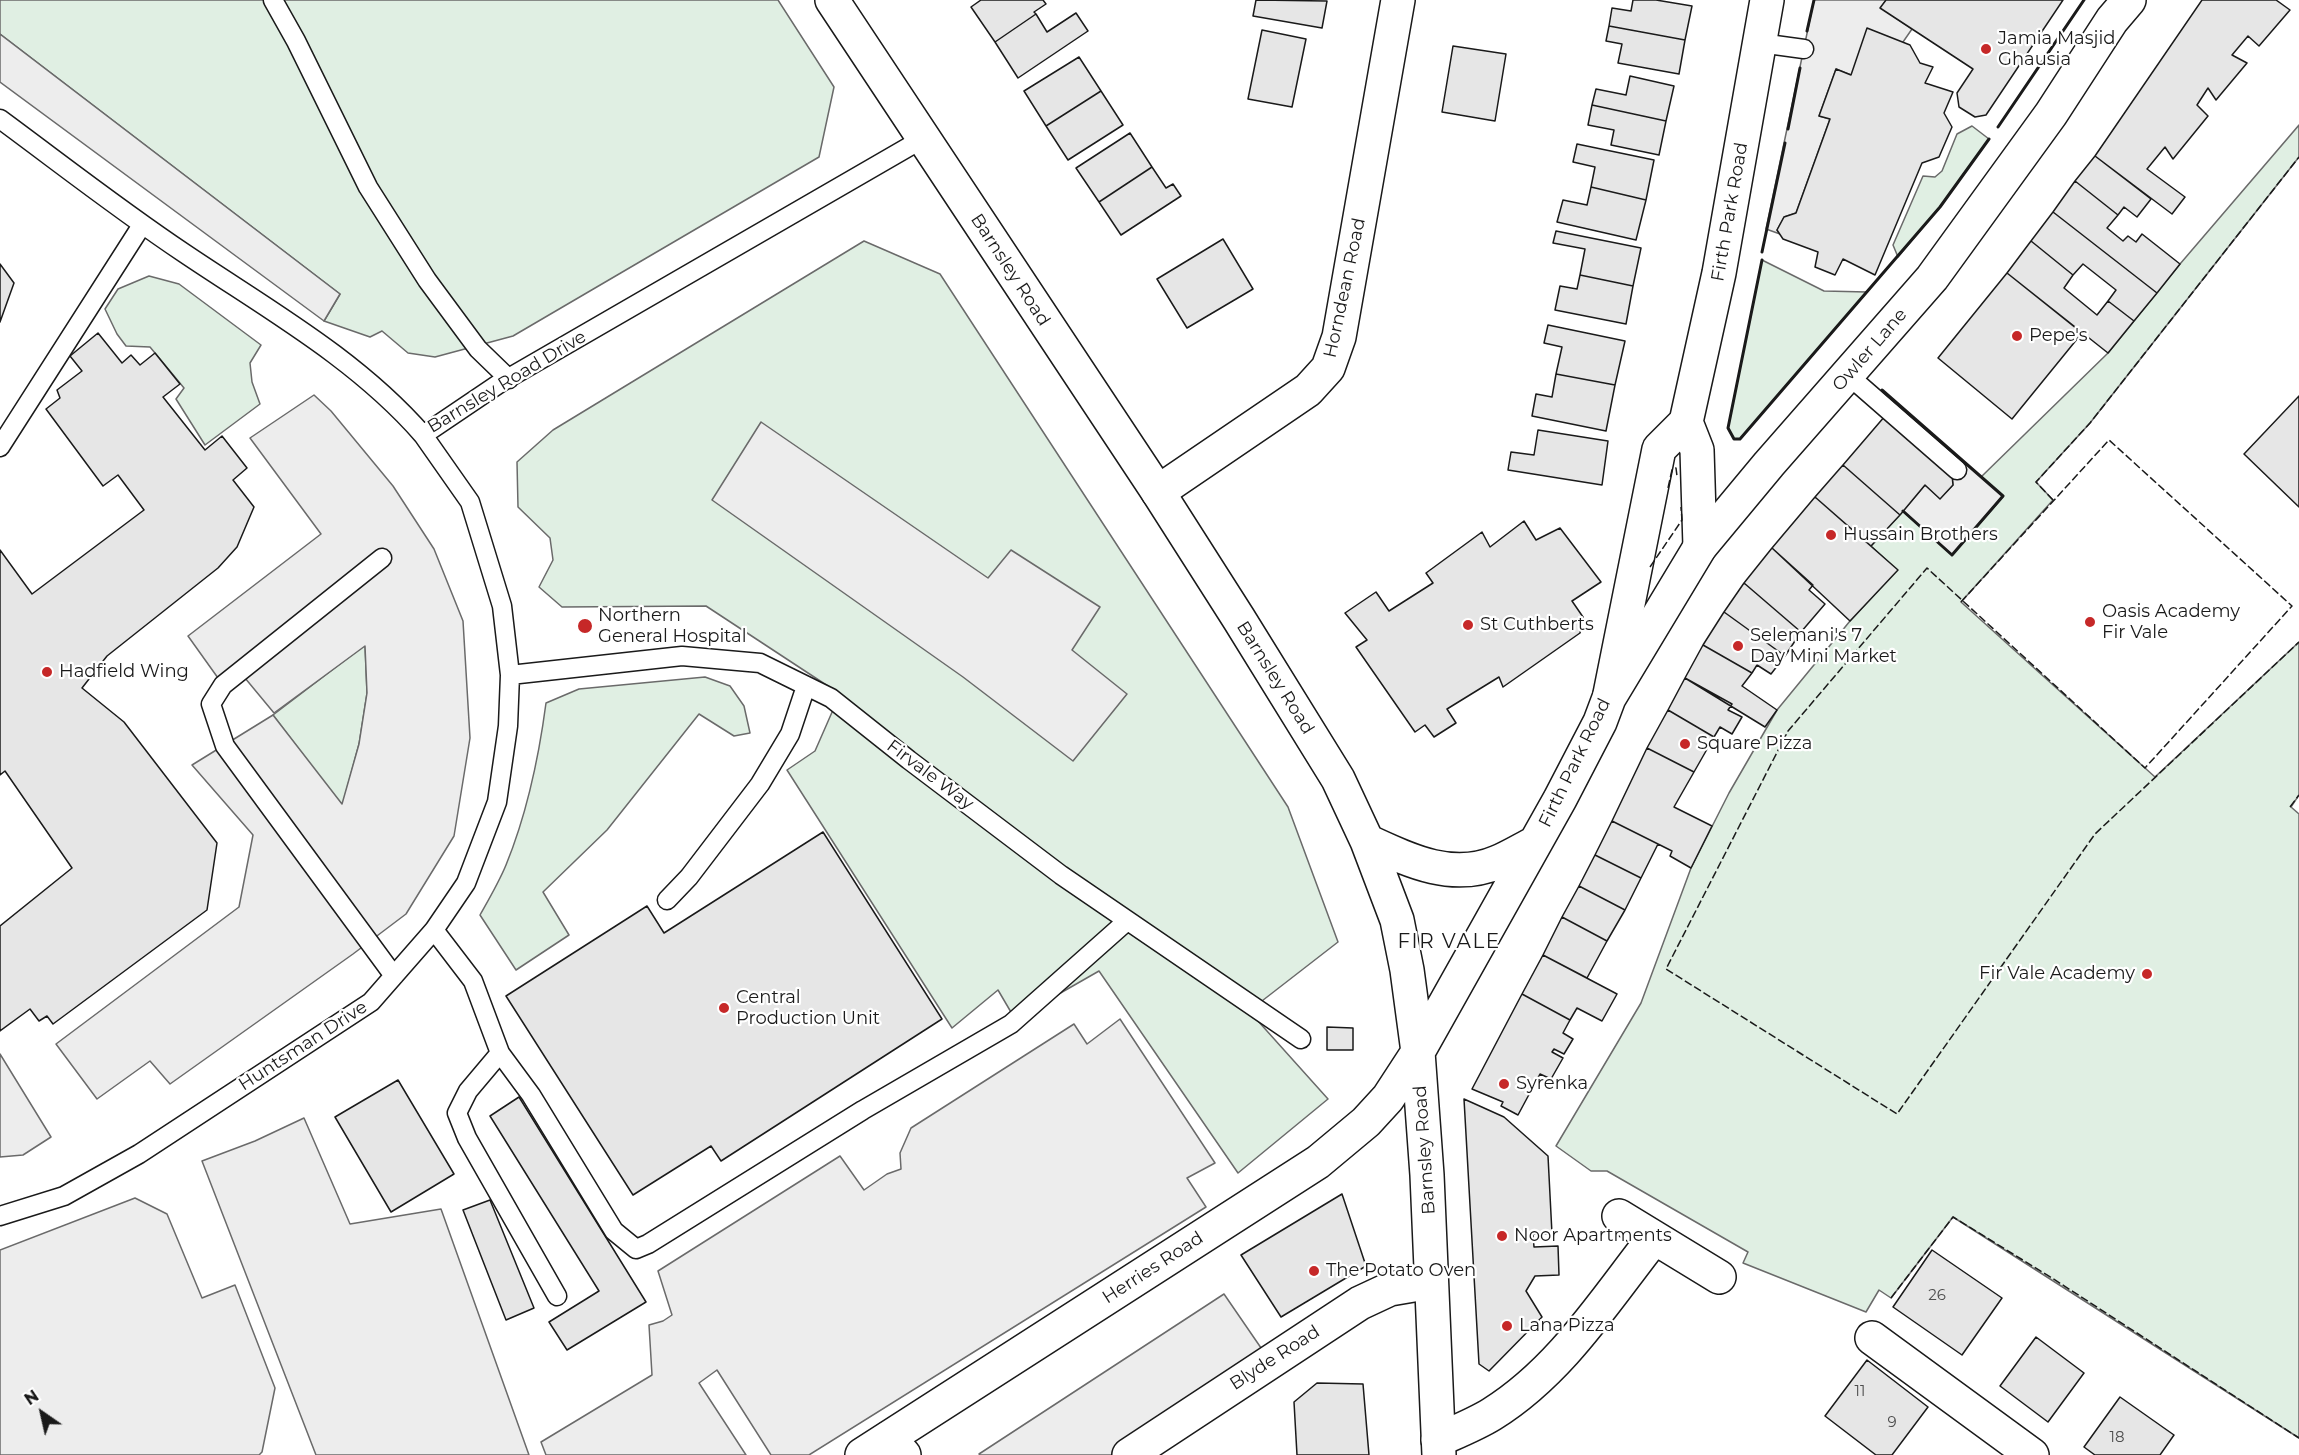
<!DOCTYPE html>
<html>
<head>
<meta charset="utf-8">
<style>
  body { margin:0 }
  #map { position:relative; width:2299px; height:1455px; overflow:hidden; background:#fff; font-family:Montserrat,sans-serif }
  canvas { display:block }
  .north { position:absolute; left:12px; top:1383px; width:60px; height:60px; -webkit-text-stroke:4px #fff; paint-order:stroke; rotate:326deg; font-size:16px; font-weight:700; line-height:24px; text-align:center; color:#1a1a1a }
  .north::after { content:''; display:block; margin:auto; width:21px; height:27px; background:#1a1a1a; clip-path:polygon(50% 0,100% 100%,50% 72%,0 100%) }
</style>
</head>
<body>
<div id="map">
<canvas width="2299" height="1455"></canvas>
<div class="north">N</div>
</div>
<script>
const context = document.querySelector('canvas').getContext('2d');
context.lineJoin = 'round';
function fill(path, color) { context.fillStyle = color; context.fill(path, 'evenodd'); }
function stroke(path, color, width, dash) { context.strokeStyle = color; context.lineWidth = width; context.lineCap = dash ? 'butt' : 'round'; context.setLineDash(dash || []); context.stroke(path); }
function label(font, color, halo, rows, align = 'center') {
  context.font = font + ' Montserrat,sans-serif'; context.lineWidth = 4.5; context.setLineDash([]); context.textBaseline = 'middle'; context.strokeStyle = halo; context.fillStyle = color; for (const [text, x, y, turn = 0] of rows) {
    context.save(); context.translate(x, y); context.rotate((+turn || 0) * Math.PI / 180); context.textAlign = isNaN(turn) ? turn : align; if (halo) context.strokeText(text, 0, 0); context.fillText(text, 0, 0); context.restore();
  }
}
const green = new Path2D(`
  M0,0H778L834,87L819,157L513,336L435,357L408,353L382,331L370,337L324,321L340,294L0,34Z
  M2299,125V157L2090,423L2036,482L2053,500L1961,602L2155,777L2299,642V795L2291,807L2299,814V1438L1953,1217L1891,1298L1879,1290L1866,1312L1743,1263L1748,1252L1607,1171H1591L1556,1146L1641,1003L1691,868L1729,793L1777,710L1850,621L1897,570L1871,546L1903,511L1952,555L2003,497L1981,477L2108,353L2180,264Z
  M1972,126L1989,139L1940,207L1898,257L1893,245L1923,176L1935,177L1942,171L1957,134Z
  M864,241L940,274L1288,807L1338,942L1249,1011L1328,1099L1238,1173L1099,971L1015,1019L998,990L952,1028L787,770L815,751L840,694L706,606L562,607L539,587L553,560L550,538L518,507L517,462L553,430Z
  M1762,260L1824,291L1867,292L1740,439H1734L1728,428Z
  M149,276L179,284L261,345L250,363L252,382L260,404L205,445L176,399L184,388L150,347L126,346L117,334L105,309L118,289Z
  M365,645L367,693L359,744L342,807L273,715Z
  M705,677L730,686L744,706L750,733L734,736L699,714L607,830L543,892L569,935L516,970L480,915C489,899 499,882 506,865C526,816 539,756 546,703L579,689Z`);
fill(green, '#e0efe3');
stroke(green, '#6a6a6a', 1.5);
const parking = new Path2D(`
  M1814,0H1886L1881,8L1912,29L1903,42L1851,75L1836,69L1819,116L1830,119L1796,213L1784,217L1777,230L1780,234L1766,229Z
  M0,34L340,294L324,321L0,82Z
  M314,395L331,411L393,486L434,549L463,621L470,738L454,836L406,914L353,954L170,1084L150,1061L97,1099L56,1044L239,907L253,835L192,765L273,715L342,804L359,744L367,693L365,646L274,713L240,672L223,685L188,636L321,534L250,438Z
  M761,422L988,578L1011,550L1100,607L1072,650L1127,694L1073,761L963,677L712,500Z
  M1964,462L2003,496L1952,555L1903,511L1925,485L1940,498L1953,485L1952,475Z
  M1120,1019L1215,1163L1187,1178L1206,1207L809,1455H771L717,1370L699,1383L746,1455H546L541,1442L652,1375L649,1325L663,1321L672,1315L658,1271L840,1156L864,1190L887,1174L901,1169L900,1153L911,1128L1074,1024L1087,1044Z
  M0,1054L51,1137L23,1155L0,1157Z
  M304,1118L350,1224L441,1209L529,1455H316L202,1161L255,1141Z
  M135,1198L167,1214L202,1298L235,1285L275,1388L262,1452L259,1455H0V1250Z
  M1224,1294L1270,1361L1129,1455H980L979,1454Z`);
fill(parking, '#ededed');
stroke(parking, '#6a6a6a', 1.5);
const building = new Path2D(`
  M981,0H1043L1046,4L1034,12L1036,14L995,42L971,7Z
  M1256,0L1327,1L1322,28L1253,16Z
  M1633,0H1656L1692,6L1685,40L1609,26L1612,8L1631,11Z
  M1886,0H2063L1986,115L1975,117L1959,107L1957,93L1973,69L1880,8Z
  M2202,0H2276L2290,10L2259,46L2248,36L2232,55L2247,63L2216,100L2208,88L2197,105L2208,116L2173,159L2165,147L2147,169L2185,197L2172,214L2095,156Z
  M1076,13L1088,31L1018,78L995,42L1036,14L1047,32Z
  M1609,26L1685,40L1679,74L1618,63L1622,44L1606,41Z
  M1867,28L1910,45L1920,63L1933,67L1925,83L1953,92L1944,113L1952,127L1939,157L1922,163L1875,275L1843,259L1835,275L1815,267L1818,252L1783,239L1777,230L1784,217L1796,213L1830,119L1819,116L1836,69L1851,75Z
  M1262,30L1306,39L1292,107L1248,99Z
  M1453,46L1506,54L1495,121L1442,112Z
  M1079,57L1101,91L1046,126L1024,91Z
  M1630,76L1674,86L1666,121L1592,105L1596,89L1626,95Z
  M1101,91L1123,125L1068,160L1046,126Z
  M1592,105L1666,121L1659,155L1611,145L1614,130L1588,125Z
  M1130,133L1152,167L1099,202L1076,168Z
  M1577,144L1654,160L1646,200L1591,187L1595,167L1573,162Z
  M2095,156L2151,199L2137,217L2124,207L2118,215L2075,181Z
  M1152,167L1166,188L1173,184L1181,196L1121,235L1099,202Z
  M2075,181L2118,215L2107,228L2123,241L2128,236L2136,242L2142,234L2180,264L2157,293L2053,212Z
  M1591,187L1646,200L1636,240L1557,222L1563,200L1587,205Z
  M2053,212L2157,293L2134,321L2108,301L2116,290L2083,264L2073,275L2031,241Z
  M1556,231L1641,248L1633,286L1580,275L1585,249L1553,243Z
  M1223,239L1253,289L1187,328L1157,279Z
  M2031,241L2073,275L2064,288L2097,315L2108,301L2134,321L2108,353L2007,273Z
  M0,264L14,283L0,322Z
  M2007,273L2082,333L2012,419L1938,358Z
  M1580,275L1633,286L1626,324L1555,310L1560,286L1577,289Z
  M1548,325L1625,341L1615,385L1556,374L1562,347L1544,343Z
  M98,333L122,363L131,355L140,365L155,353L180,384L163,397L205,450L222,436L247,468L233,480L254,507L237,547L218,568L107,656L82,688L124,722L217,843L207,910L53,1024L47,1016L39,1021L30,1009L0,1031V926L72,868L5,771L0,775V550L32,594L144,510L118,475L103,486L46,409L60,398L57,390L82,371L70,356Z
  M1556,374L1615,385L1606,431L1532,416L1536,394L1552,397Z
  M2299,396V507L2244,454Z
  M1885,416L1952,475L1953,485L1940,499L1925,485L1900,515L1843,465Z
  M1538,430L1608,441L1602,485L1508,470L1511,452L1534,455Z
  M1843,465L1900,515L1871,546L1815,497Z
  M1815,497L1898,570L1850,621L1772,548Z
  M1524,521L1536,540L1560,528L1601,582L1572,601L1583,617L1580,633L1503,687L1499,677L1447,709L1456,723L1434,737L1425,725L1415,732L1356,647L1367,640L1345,613L1376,592L1389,611L1433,583L1426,573L1482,532L1490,547Z
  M1772,548L1813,585L1809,590L1825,604L1801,632L1744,583Z
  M1744,583L1801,632L1785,656L1724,612Z
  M1724,612L1785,656L1771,674L1757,665L1752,673L1703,645Z
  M1703,645L1752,673L1742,686L1777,710L1765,727L1685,678Z
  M1685,678L1732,704L1728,710L1742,717L1732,734L1720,727L1714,737L1668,710Z
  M1668,710L1714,737L1694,772L1647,748Z
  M1647,748L1694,772L1674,807L1712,826L1691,868L1670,856L1672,851L1612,821Z
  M1612,821L1658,844L1641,878L1595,855Z
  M823,832L942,1019L721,1161L711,1146L633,1195L506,996L647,906L664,933Z
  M1595,855L1641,878L1625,910L1579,886Z
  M1579,886L1625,910L1607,941L1562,917Z
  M1562,917L1607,941L1587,978L1543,955Z
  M1543,955L1617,994L1602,1021L1577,1008L1570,1020L1522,994Z
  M1522,994L1570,1020L1563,1033L1573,1039L1564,1054L1554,1049L1552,1052L1563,1058L1551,1079L1540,1074L1518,1115L1501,1106L1503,1102L1472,1089Z
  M1327,1027L1353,1028V1050H1327Z
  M398,1080L454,1174L391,1212L335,1117Z
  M519,1097L646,1302L567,1350L549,1322L599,1291L490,1116Z
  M1464,1099L1504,1117L1548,1156L1552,1234H1533L1534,1247L1558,1246L1559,1275L1535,1276L1526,1291L1542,1317L1489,1371L1479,1364Z
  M1342,1194L1366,1266L1281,1317L1241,1255Z
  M490,1200L534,1308L506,1320L463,1210Z
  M1932,1250L2002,1298L1962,1355L1893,1307Z
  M2036,1337L2084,1373L2048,1422L2000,1386Z
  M1867,1360L1928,1407L1892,1455H1876L1825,1416Z
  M1317,1383L1363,1384L1369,1455H1297L1294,1402Z
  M2120,1397L2174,1435L2160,1455H2095L2084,1447Z`);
fill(building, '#e6e6e6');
stroke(building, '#1a1a1a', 1.5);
const lane = new Path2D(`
  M273,0L296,41L368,187L427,280L478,349L509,379
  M1760,43L1804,49
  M0,119C61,164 121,211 184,253C267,309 357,359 423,435L500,383L924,138
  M1848,375L1957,470
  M0,447L142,225
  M382,558L223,685L211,704L225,746L394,976
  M510,675L682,656L760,663L831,698L909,760L1061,875L1301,1039
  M667,900L689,877L760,784L790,734L806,686
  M434,930L473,981L500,1053L531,1095L614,1231L636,1249L648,1244L863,1110L1011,1024L1127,921
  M500,1053L468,1091L457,1113L467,1138L557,1296
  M0,1216L64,1196L139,1154L371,1002L434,930L466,883L497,802L508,726L510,675L502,606L470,502L423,435`);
const street = new Path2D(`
  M1158,492L1308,390L1328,368L1339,337L1398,0
  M1619,1216L1719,1277
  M1872,1338L2032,1455
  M889,1438L904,1455
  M1438,1440C1456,1432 1476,1424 1492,1414C1561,1371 1605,1300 1654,1238
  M1129,1455L1360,1303L1390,1289L1431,1282`);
const secondary = new Path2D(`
  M1686,422L1697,450L1700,547
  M1610,694L1659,449L1686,422L1719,273L1767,0`);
const primary = new Path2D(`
  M832,0L1158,492L1239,619L1338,779L1367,841L1397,920L1407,970L1418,1052L1427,1175L1439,1455
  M1367,841C1408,860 1452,882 1498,862C1510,857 1523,849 1535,843
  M862,1455L1318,1162L1366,1122L1388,1098L1418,1052L1560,799L1600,722L1609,698L1700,547L1769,464L1932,278L2051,114L2112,20L2129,0`);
stroke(lane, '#1a1a1a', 21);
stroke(street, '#1a1a1a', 36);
stroke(secondary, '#1a1a1a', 36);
stroke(primary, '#1a1a1a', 36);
stroke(lane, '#fff', 18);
stroke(street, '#fff', 33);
stroke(secondary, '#fff', 33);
stroke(primary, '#fff', 33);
stroke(new Path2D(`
  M1668,488L1672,470L1676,468L1677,476
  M2053,500L2036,482L2090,423L2299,157
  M1650,567L1682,520L1681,507
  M1961,602L2109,440L2292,606L2145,768L1927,568L1788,731L1666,969L1897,1114L2095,834L2299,642
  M2290,807L2299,795
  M1891,1298L1953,1217L2052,1278L2299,1438`), '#1a1a1a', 1.5, [8, 3]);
stroke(new Path2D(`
  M1807,31L1814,0
  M1998,127L2084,0
  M1788,129L1800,68
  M1762,252L1785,143
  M1762,260L1728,428L1734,439H1740L1940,207L1989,139
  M1882,390L2003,496L1952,555L1903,511`), '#1a1a1a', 3);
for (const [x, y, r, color] of [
  [1986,49,6,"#c62828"],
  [2017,336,6,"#c62828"],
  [1831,535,6,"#c62828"],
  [2090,622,6,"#c62828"],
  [1468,625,6,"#c62828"],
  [585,626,8,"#c62828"],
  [1738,646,6,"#c62828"],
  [47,672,6,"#c62828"],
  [1685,744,6,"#c62828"],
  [2147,974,6,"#c62828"],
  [724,1008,6,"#c62828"],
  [1504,1084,6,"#c62828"],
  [1502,1236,6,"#c62828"],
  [1314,1271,6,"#c62828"],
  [1507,1326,6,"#c62828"]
]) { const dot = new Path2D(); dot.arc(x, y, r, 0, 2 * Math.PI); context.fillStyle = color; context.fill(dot); stroke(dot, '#fff', 2); }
label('15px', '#4d4d4d', null, [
  ["26",1937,1296],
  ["11",1860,1392],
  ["9",1892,1423],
  ["18",2117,1438]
]);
label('18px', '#1a1a1a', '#fff', [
  ["Jamia Masjid",1998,39],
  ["Ghausia",1998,60],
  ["Pepe's",2029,336],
  ["Hussain Brothers",1843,535],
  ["Oasis Academy",2102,612],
  ["Fir Vale",2102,633],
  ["Northern",598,616],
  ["General Hospital",598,637],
  ["St Cuthberts",1480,625],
  ["Selemani's 7",1750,636],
  ["Day Mini Market",1750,657],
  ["Hadfield Wing",59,672],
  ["Square Pizza",1697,744],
  ["Fir Vale Academy",2135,974,"right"],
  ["Central",736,998],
  ["Production Unit",736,1019],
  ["Syrenka",1516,1084],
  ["Noor Apartments",1514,1236],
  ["The Potato Oven",1326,1271],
  ["Lana Pizza",1519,1326]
], 'left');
label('18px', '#1a1a1a', '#fff', [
  ["Firth Park Road",1730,212,-80],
  ["Barnsley Road",1010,270,57],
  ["Horndean Road",1345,288,-78],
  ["Owler Lane",1870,350,-49],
  ["Barnsley Road Drive",507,382,-31],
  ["Barnsley Road",1275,678,58],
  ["Firth Park Road",1575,763,-64],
  ["Firvale Way",930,775,37],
  ["Huntsman Drive",303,1046,-33],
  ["Barnsley Road",1425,1150,-94],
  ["Herries Road",1153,1268,-33],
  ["Blyde Road",1275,1358,-33]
]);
context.letterSpacing = '1.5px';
label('20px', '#1a1a1a', '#fff', [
  ["FIR VALE",1449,942]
]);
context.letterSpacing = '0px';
</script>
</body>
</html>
